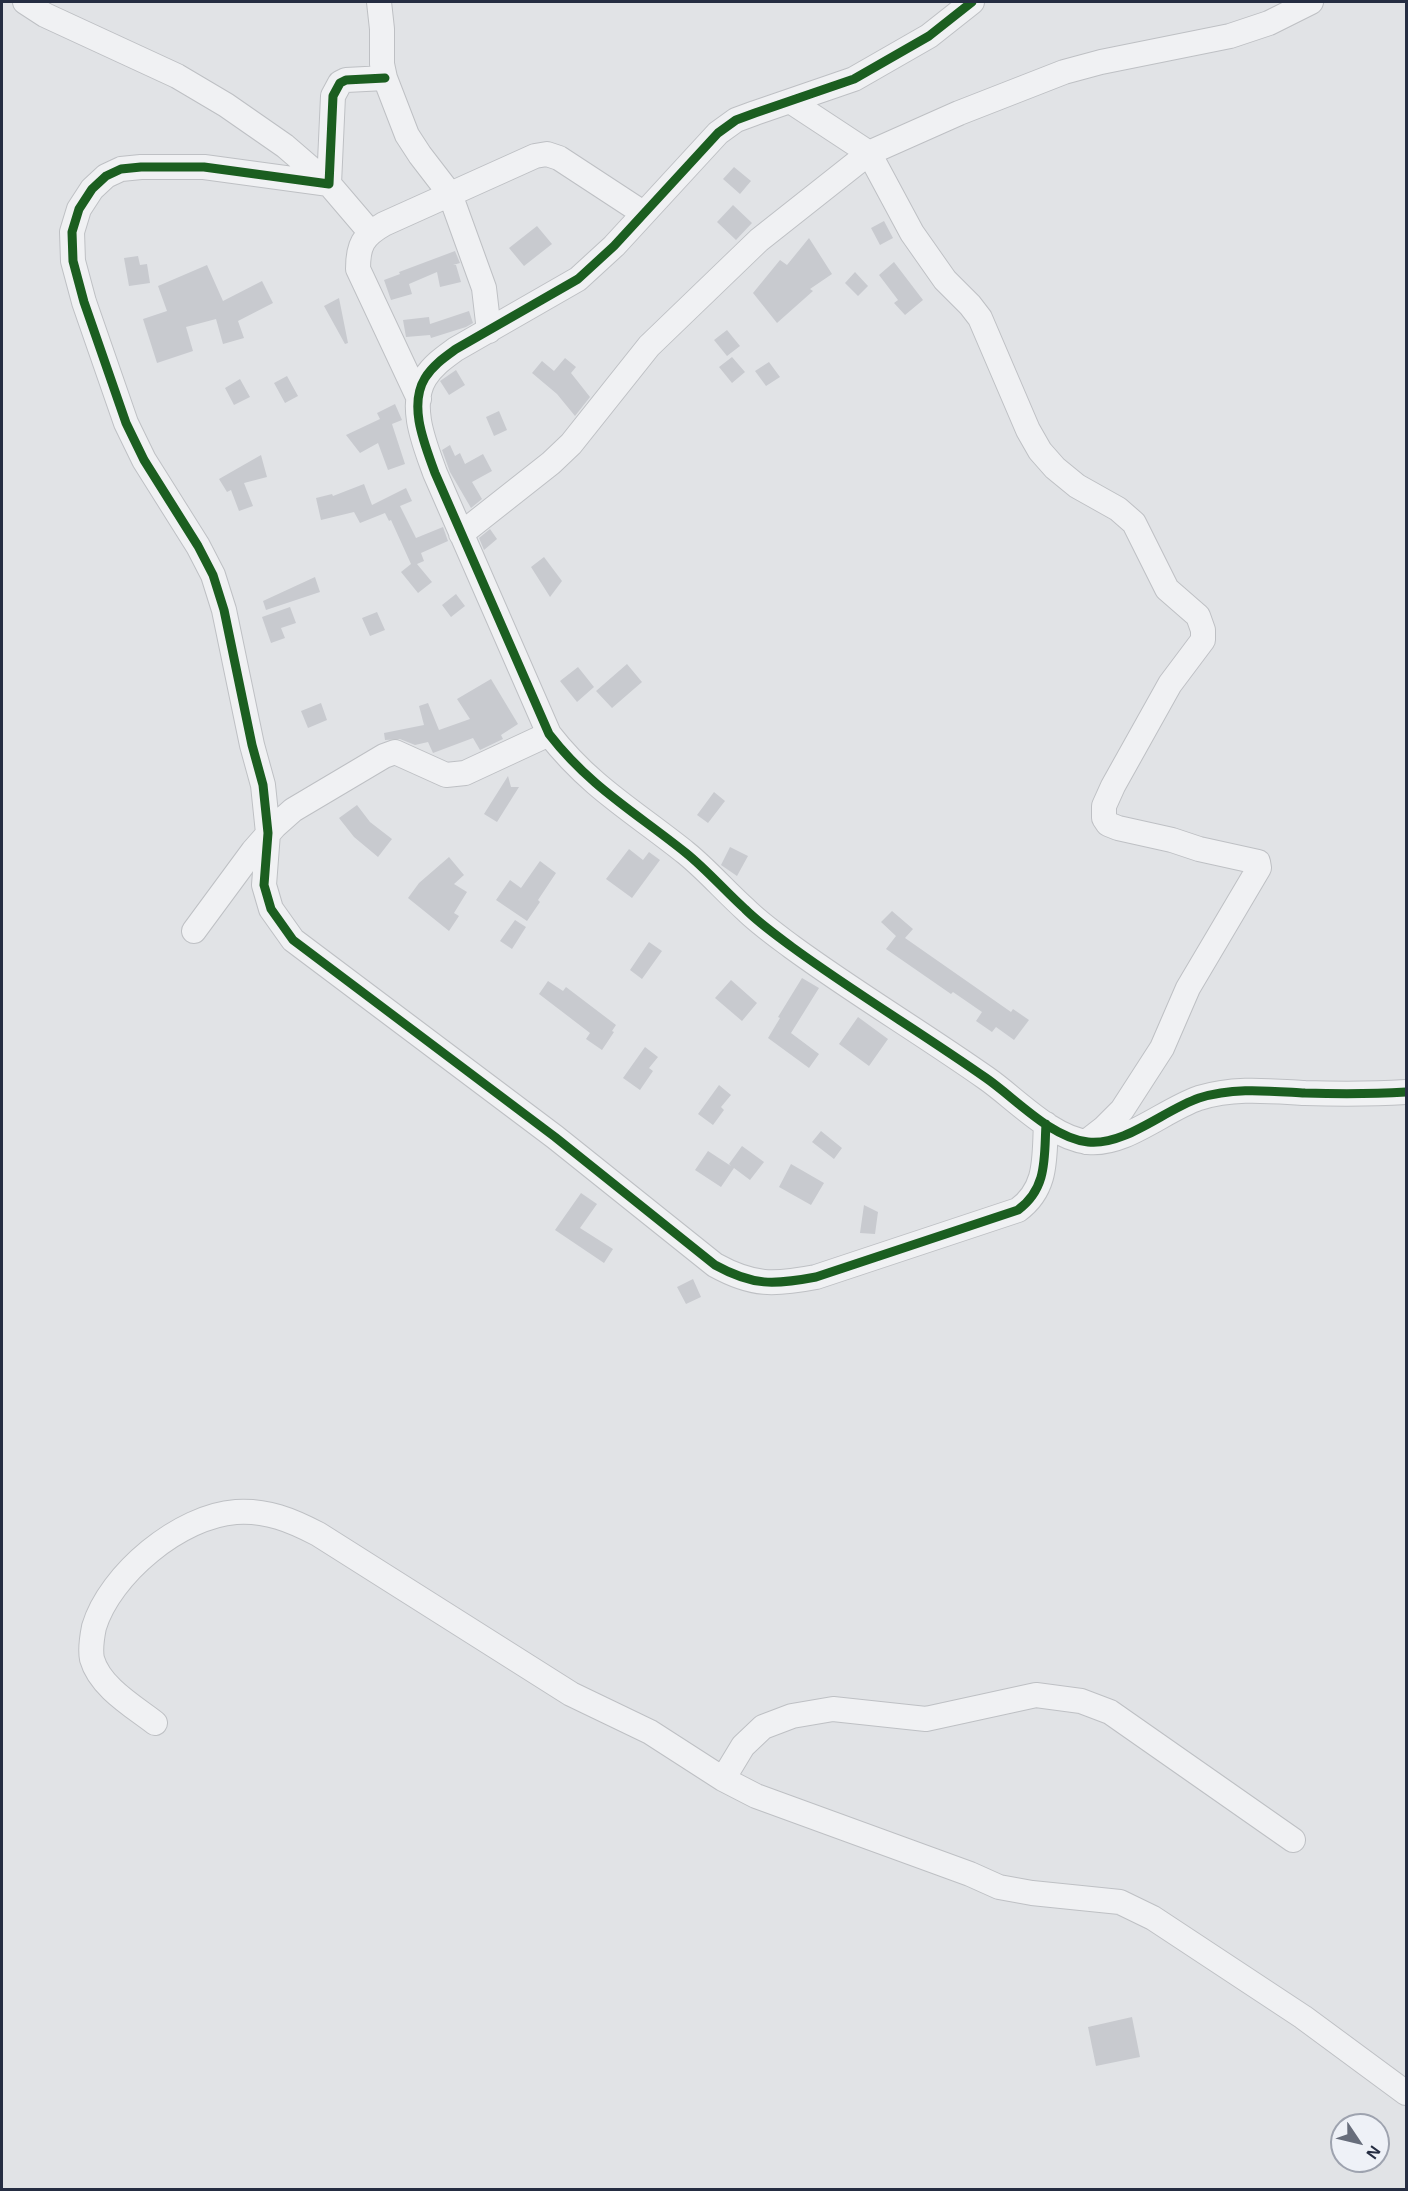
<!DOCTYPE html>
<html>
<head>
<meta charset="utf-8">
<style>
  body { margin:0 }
  #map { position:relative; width:1408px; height:2191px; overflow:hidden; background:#e1e3e6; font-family:Arial,sans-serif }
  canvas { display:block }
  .frame { position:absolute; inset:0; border:3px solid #252d42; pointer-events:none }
  .north { position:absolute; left:1330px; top:2113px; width:60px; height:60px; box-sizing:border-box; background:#eef1f7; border:2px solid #9ea3af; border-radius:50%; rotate:125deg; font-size:16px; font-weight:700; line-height:24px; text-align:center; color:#252d42 }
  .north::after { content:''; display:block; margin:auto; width:21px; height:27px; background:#676d7b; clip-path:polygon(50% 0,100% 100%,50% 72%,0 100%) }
</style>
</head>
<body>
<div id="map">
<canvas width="1408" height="2191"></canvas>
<div class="frame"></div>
<div class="north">N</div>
</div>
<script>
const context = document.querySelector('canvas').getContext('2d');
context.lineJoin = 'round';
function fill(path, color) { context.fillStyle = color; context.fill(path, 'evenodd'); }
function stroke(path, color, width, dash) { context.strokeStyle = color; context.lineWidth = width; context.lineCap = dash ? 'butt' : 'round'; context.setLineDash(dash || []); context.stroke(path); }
fill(new Path2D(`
  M734,167L751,181L740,194L723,179Z
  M733,205L752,223L736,240L717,222Z
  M884,221L893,238L880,245L871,228Z
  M537,226L552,244L524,266L509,248Z
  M809,238L832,274L810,289L813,291L777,323L753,293L780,260L787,265Z
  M455,251L460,263L453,265H456L461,282L440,287L437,272L409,284L412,294L391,300L384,280L400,274L399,272Z
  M138,256L140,265L147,264L150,283L129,286L124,258Z
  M894,262L923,300L905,315L894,303L898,300L879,275Z
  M207,265L223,301L262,281L273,303L238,321L244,338L223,344L216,319L186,327L193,351L157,363L143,319L167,311L158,286Z
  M855,272L868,286L858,296L845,283Z
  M339,298L348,343L345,344L324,306Z
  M469,311L473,323L466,327L431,338L430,335L406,337L403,320L429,317L430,324Z
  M727,330L740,346L727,356L714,340Z
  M732,357L745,372L732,383L719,367Z
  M565,358L576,367L571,373L590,397L575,416L557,394L532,373L542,361L554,371Z
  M769,362L780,377L766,386L755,371Z
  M456,370L465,385L449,395L440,381Z
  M287,376L298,396L285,403L274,383Z
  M240,379L250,397L234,405L225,388Z
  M395,404L402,420L392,424L405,464L388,470L378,443L360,453L346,435L380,419L377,413Z
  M499,411L507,430L494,436L486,417Z
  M450,445L455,456L460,453L465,464L483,454L492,471L472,482L482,499L471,508L450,472L442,450Z
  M261,455L267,477L244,483L253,506L239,511L231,490L227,492L219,479Z
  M364,484L372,505L406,488L412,501L400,506L416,538L443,527L448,541L421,553L424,561L417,564L432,582L418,593L401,572L411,564L391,520L389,521L385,513L360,523L354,512L321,520L316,498L332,494L333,496Z
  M490,529L497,539L484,550L479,538Z
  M544,557L562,581L550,597L531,567Z
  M315,577L320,592L266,610L263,601Z
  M456,594L465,606L451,617L442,605Z
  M290,607L296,623L281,628L285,638L271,643L262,617Z
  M377,612L385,630L370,636L362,618Z
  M627,664L642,682L612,708L596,691Z
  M578,667L594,687L577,702L560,681Z
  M491,679L518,724L501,735L503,739L480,750L473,738L433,753L428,742L415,745L400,739L385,740L384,733L424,725L419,706L428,703L439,730L470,719L457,699Z
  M321,703L327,720L308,728L301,711Z
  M508,776L511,787H519L497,822L484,814Z
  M714,792L725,801L708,823L697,815Z
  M357,805L370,822L392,839L378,857L354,837L339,818Z
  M730,847L748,856L737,876L721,865Z
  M629,849L643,860L649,852L660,860L632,898L606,879Z
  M449,857L464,875L454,884L467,892L454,913L459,916L449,931L408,898L419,883Z
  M540,861L556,873L538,900L540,902L527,921L496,900L510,880L521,888Z
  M892,911L913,929L905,938L1011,1012L1013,1009L1029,1020L1014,1040L996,1027L992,1032L976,1021L982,1012L953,992L951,994L886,949L896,936L881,922Z
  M515,920L526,927L512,949L500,941Z
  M649,942L662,951L642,979L630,970Z
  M802,978L819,988L791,1033L819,1054L809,1068L768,1038L780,1018L778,1017Z
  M731,980L757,1003L742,1021L715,998Z
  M548,981L563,991L566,987L616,1025L612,1031L614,1032L602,1050L586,1039L590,1033L539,994Z
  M858,1017L888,1039L869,1066L839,1044Z
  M645,1047L658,1057L649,1068L653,1071L640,1090L623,1078Z
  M719,1085L731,1095L721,1107L724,1110L713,1125L698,1114Z
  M821,1131L842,1148L834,1159L812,1142Z
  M742,1146L764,1162L750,1180L734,1168L721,1187L695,1170L708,1151L731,1166L729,1164Z
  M791,1164L824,1183L811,1205L779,1187Z
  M581,1193L597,1204L580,1228L613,1249L604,1263L555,1230Z
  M864,1205L878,1212L875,1234L860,1233Z
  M693,1279L701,1297L686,1304L677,1287Z
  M1132,2017L1140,2057L1096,2066L1088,2027Z`), '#c8cacf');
const minor = new Path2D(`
  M25,2L45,15L177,76L226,105L285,146L329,184L370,232
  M379,2L382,29V64L385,78L407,135L420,155L450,194L484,288L489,331
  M972,2L929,36L854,79L755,113L736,120L718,133L614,246L578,279L456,349C445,357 433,365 425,378C408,406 425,445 435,473L549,734C590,787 635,812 686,853C707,870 725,891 745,909C759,923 776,935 792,947C855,993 922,1033 986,1078C1015,1098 1051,1138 1088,1142C1125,1146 1164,1110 1199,1098C1234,1087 1269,1091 1305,1093C1339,1094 1373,1094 1406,1092
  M385,78L346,80L340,83L333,96L329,184L204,167H141L121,169L106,176L92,189L79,209L72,232L73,261L84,302L126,423L144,460L198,546L213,575L224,610L252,745L263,785L268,833L264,885L271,909L293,940L555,1137L715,1265C753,1286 774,1285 816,1277L1018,1210C1048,1188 1044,1157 1046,1124
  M790,101L869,153L912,233L945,280L970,305L980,318L1028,430L1040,451L1055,468L1077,486L1118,509L1134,523L1167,589L1198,616L1203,630V640L1170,684L1113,786L1104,806V818L1108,824L1118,828L1172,840L1199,849L1258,862L1259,868L1188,988L1162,1048L1122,1110L1104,1128L1086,1142
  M419,399L358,269C358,245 363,236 384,224L535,156L547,154L559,158L643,213
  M461,534L551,463L571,444L649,346L759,240L869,153L959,113L1064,72L1101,62L1230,36L1269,23L1311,2
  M194,931L253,851L275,826L293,810L384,756L395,752L446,775L465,773L549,734
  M155,1723C133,1706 100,1687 92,1659C90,1649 92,1637 94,1627C110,1574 180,1516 236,1512C267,1510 291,1520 318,1534L571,1694L650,1732L723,1779L756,1796L970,1874L999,1887L1032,1893L1120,1902L1153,1918L1303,2017L1406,2093
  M723,1779L743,1746L763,1727L792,1716L833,1709L926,1719L1036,1695L1081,1701L1110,1712L1293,1840`);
stroke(minor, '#bec0c4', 26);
stroke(minor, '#f0f1f3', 24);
stroke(new Path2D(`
  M972,2L929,36L854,79L755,113L736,120L718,133L614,246L578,279L456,349C445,357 433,365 425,378C408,406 425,445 435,473L549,734C590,787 635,812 686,853C707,870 725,891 745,909C759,923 776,935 792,947C855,993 922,1033 986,1078C1015,1098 1051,1138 1088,1142C1125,1146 1164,1110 1199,1098C1234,1087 1269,1091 1305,1093C1339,1094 1373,1094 1406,1092
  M385,78L346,80L340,83L333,96L329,184L204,167H141L121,169L106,176L92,189L79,209L72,232L73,261L84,302L126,423L144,460L198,546L213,575L224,610L252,745L263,785L268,833L264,885L271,909L293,940L555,1137L715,1265C753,1286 774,1285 816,1277L1018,1210C1048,1188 1044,1157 1046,1124`), '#1b5e20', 9);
</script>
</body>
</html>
